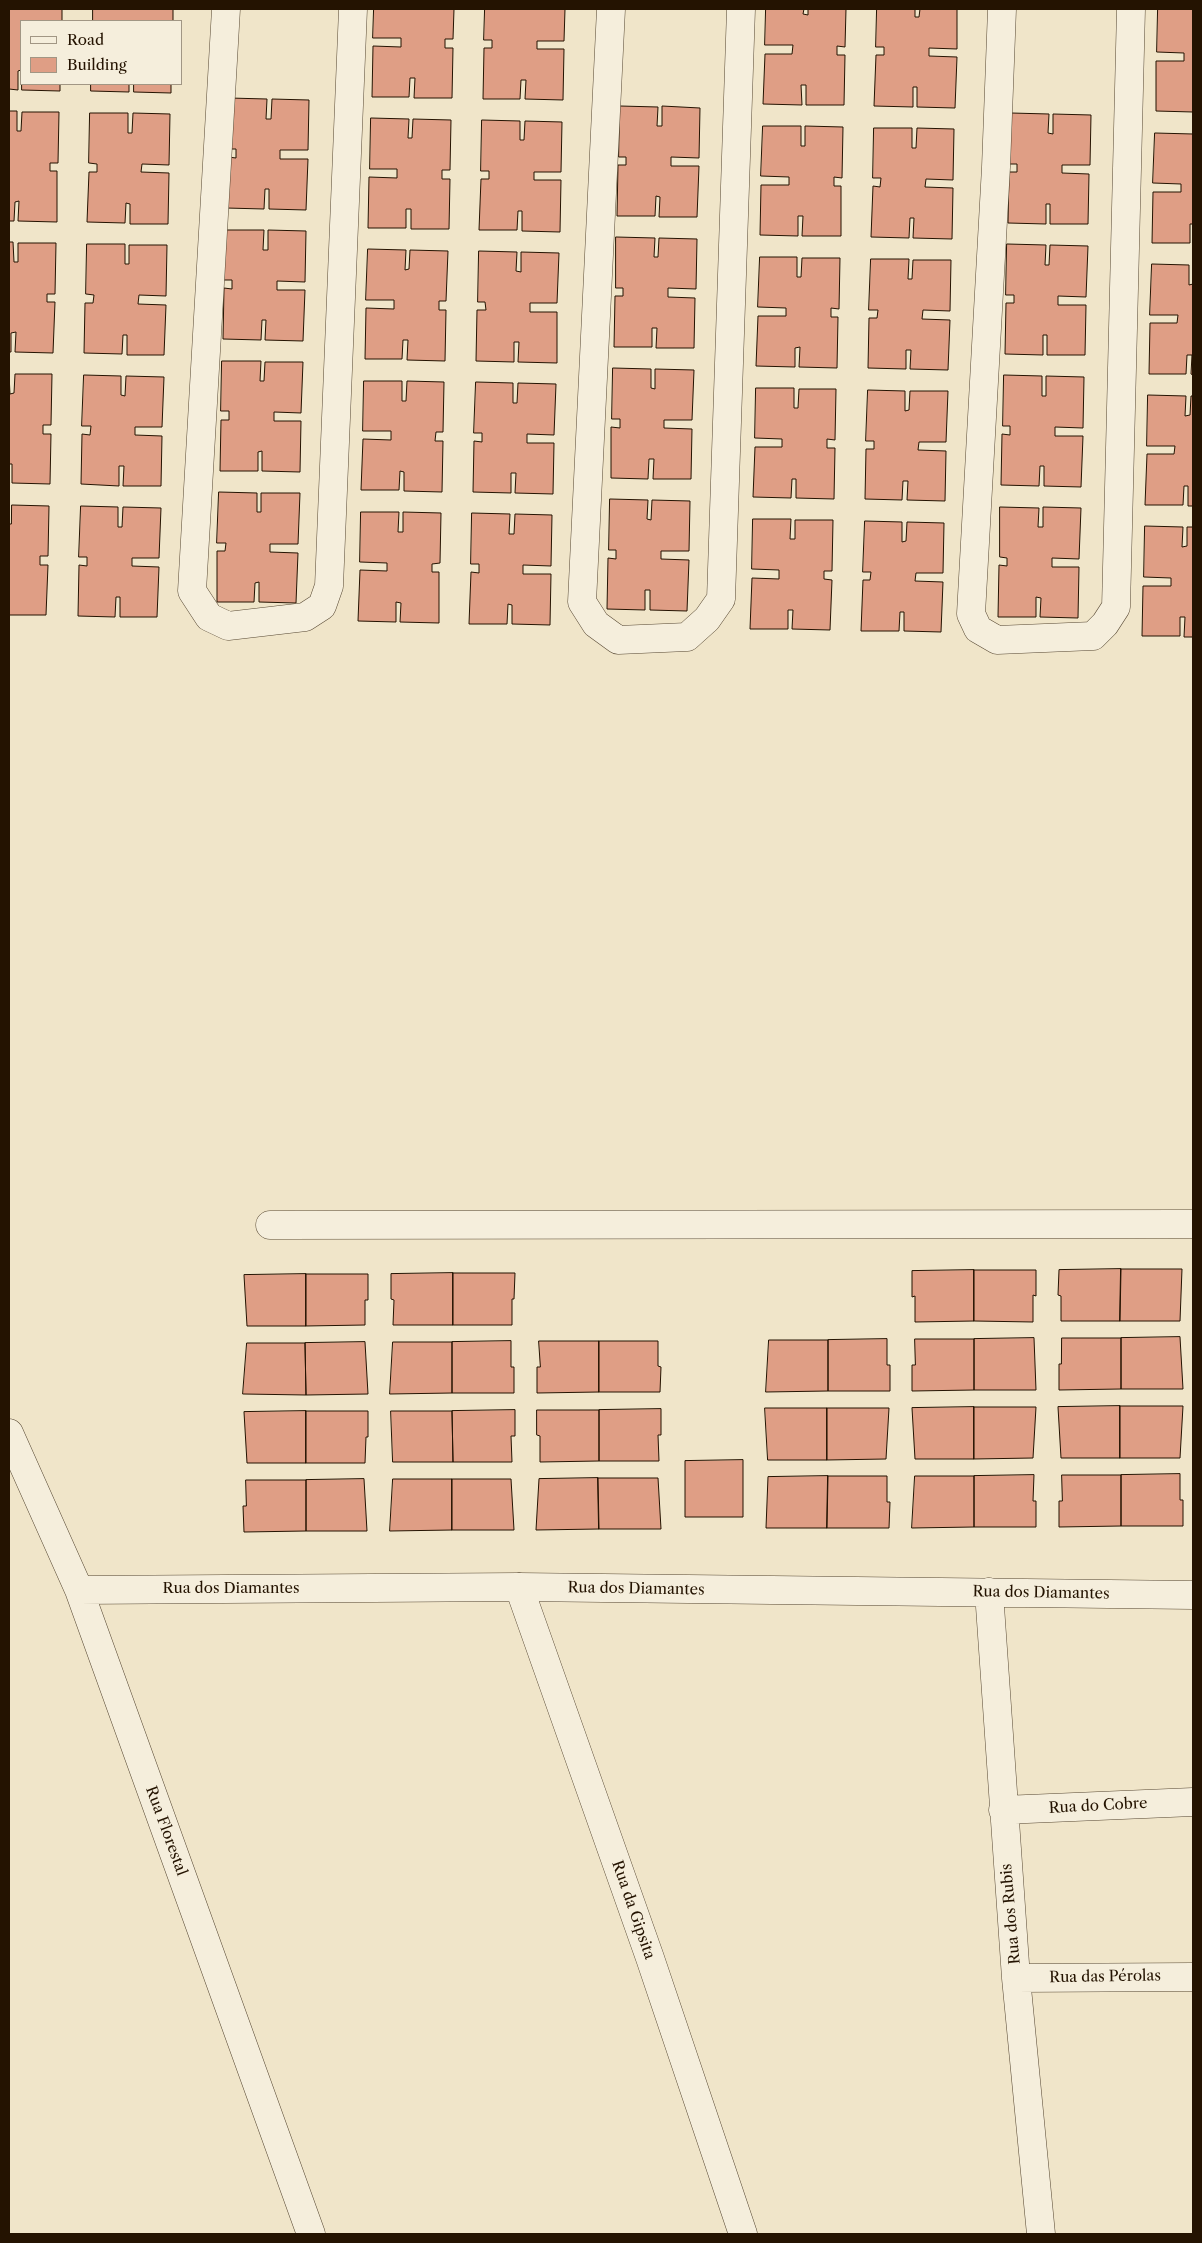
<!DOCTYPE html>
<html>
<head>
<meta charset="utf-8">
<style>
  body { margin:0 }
  #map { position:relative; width:1202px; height:2243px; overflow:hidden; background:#f0e5c9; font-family:"Libre Caslon Text",serif }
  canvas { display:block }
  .frame { position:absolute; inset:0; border:10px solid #241301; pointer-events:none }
  .legend { position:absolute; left:20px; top:20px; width:162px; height:65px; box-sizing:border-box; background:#f5eedc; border:1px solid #a19684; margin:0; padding:6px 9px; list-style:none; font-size:15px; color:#241301 }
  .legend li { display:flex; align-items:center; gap:10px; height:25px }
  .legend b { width:25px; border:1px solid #a19684 }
</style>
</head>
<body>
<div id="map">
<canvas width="1202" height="2243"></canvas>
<div class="frame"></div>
<ul class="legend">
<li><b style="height:6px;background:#f5eedc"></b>Road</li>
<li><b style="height:14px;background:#df9e85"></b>Building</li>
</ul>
</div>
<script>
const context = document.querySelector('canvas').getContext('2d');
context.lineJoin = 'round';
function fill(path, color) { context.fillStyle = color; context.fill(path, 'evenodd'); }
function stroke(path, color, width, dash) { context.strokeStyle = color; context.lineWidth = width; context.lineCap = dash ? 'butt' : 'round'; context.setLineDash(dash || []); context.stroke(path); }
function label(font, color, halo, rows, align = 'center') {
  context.font = font + ' "Libre Caslon Text",serif'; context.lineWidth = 4.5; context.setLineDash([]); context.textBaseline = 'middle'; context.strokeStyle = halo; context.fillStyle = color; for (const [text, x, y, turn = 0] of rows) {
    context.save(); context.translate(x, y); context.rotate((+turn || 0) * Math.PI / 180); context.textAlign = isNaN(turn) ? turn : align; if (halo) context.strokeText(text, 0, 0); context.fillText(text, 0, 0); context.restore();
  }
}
const building = new Path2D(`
  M9,9H62V21H21V70L18,71V90L9,89Z
  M93,9H173V21H93Z
  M374,9H454L453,39H445V48H453L452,98H414L415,78H410L409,97H372L373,46L401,47V38H373Z
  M485,9H565L564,41H537V49H564L563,100L525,99L526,80H521L520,99H483L484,48H492V40H484Z
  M766,9H804L803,14L808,15V9H846L845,47L837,46V55H845L844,105H806V85H801L802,105L763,104L765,54H792L793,45H765Z
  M877,9H915V17H919L920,9H957V49L929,48V56L957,57L955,108L917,107V87H913V107L874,106L876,55H884V47H876Z
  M1158,9H1193V112L1156,111V61H1184V53L1157,52Z
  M22,84H60V91L22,90Z
  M91,84H129V92L91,91Z
  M134,84H171V93L134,92Z
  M229,98L267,99L266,119H271L272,99L309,100L308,150H280V159H308L306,210L269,209V189H265L264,209L226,208L228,157L236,158V149H228Z
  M620,106L658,107L657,126H662V106L700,108L699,158L671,157V166H699L697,217H659L660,197L656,196L655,216H617L618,165H626V157H619Z
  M9,111H17V131H21L22,112H59L58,163H50V171H57V222L18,221L19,201L15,202L14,221H9Z
  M90,113H128V133H132L133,113L170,114L169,165L142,164L141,172L169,173L168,224H130V204L126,203L125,223L87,222L89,172H97V164L89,163Z
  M1011,113L1049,114L1048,133L1053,134V114L1091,115L1090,165H1062V173L1089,174L1088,224H1050V204H1046V224L1008,223L1009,172H1017V164H1010Z
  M371,118L409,119L408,138H412L413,119L451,120L450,170H442V179H450L449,229H411V209H406V228H368L369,177L397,178V169H370Z
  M482,120L520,121V140H524L525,121L562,122L561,172H534V180H561L560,232L522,231V211H518L517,230H479L481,179H489V171H481Z
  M763,126H801V146H805V126L843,127L842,178L834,177V186H841V236H802L803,216H798V236L760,235L761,185H789V177L761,176Z
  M874,128H912V148H916L917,128L954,129L953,180L926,179L925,187L953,188L952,239L913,238L914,218H910L909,238L871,237L873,186L880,187L881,178H873Z
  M1155,133L1193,134V224H1190V243H1152L1153,192H1181V184L1153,183Z
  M226,230H264L263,250H268V230L306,231L305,282L277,281V290H305L303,341L265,340L266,320H262L261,340L223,339L224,288L232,289V280H224Z
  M616,237L655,238L654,257H658L659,238L697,239L696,289L668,288V297L695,298L694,348H656L657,328H652V347H614L615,296H623V288H616Z
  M9,242H13L14,262H18V243H56L55,294H47V302H55L53,353L15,352L16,332L11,333V352H9Z
  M87,244H125V264H129V245H167L166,296L139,295L138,304L166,305L164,355H127V335H123L122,354L84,353L85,303H93L94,295L86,294Z
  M1007,244L1046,245L1045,265H1049L1050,245L1088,246L1086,297L1058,296V305H1086L1085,355H1047V335H1043V355L1005,354L1006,303H1014V295H1006Z
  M368,249L406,250L405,270L409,269L410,250L448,251L446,301H439V310H446L445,361L407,360L408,340H403L402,359H365L366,308L394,309V300H366Z
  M479,251L517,252L516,271L521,272V252L559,253L557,303H530V312H557V363L518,362L519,342H514V362L476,361L477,310H486L485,302H478Z
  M760,257H797V277H801L802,258H840L839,309L831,308V317H838L837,368L799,367L800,347L795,348V367L756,366L758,316H786V308L758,307Z
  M871,259H909L908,279H912L913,260H951L950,311L923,310L922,319L950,320L948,370L910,369L911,350H906V369L868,368L869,318H877L878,310H869Z
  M1152,264L1189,265V285L1193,284V282V375L1191,374L1192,355H1187L1186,374H1149L1150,323H1177L1178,315H1150Z
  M222,361H261L260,381H264L265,362H303L301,413L274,412V421H301L300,472L262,471V451L258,452V471H220L221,420H229V411H221Z
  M613,368L651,369V388L655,389V369L694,370L692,420H664V428L692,429L691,479H653L654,459H649L648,479L611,478V427L620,428V419H612Z
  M9,374L10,394L14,393L15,374H52L51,425H43V434H51L50,484L12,483V464H9Z
  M84,375L121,376V395L125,396L126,376L164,377L162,427H135V435L162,436L161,486H123L124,466H119V486L81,484L82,434L90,435L91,426H82Z
  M1004,375L1042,376V396H1046V376L1084,377L1083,428L1055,427V436H1083L1081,487L1044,486V466H1040L1039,486L1001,485L1002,434L1010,435V426H1003Z
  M364,381H402V401H406L407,381L444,382L443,432H436L435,441H443L442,492L404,491V472L400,471L399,490H361L363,439L391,440V431H363Z
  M476,382L513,383V403H517L518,383L556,384L554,435L527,434V443H554L553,494L515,493L516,473H511V493L473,492L474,441L482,442V433H474Z
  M756,388H794V408H798L799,389H836L835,440L827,439V448H835L834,499L796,498V479H792L791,498L753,497L755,447H782V439L755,438Z
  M868,390L905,391V411L909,410L910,391H948L946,442H919L918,450L946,451L945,501L907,500L908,481H903L902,500L865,499L866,449H874V441H866Z
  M1148,395L1186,396L1185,416L1190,415L1191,396H1193V506H1188V486H1184L1183,505H1145L1147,454H1174L1175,446H1147Z
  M219,492L257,493V512H261V493H300L298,544H270V552L298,553L296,603L259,602V582L255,583L254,602H217V551H225L226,543H217Z
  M610,499L648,500L647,519L651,520L652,500L690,501L689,551H661V559L689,560L687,611L650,610V590H645V610L607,609L608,558L616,559V550H609Z
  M12,505L49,506L48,556H40V565H48L46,615H9V524H11Z
  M81,506L118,507V527H122L123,507L161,508L159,558H132V566L159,567L157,617H120V597H116L115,617L78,616L79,565L87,566V557H79Z
  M1000,507L1039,508L1038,527H1043V507L1081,508L1079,559L1052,558V567H1079L1078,618L1040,617L1041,598L1036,597V617H998L999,565L1007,566V558L1000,557Z
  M361,512H399L398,532H403V512L441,513L440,563L432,564V572H439V623L400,622L401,603L396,602V622L358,621L360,570L387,571V563L360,562Z
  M472,513L510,514L509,534H514L515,514L552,515L551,566L523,565V574H551L550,625L512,624V605L508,604L507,624H469L471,572L479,573V564H471Z
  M753,519H791L790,539H795V520H833L832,571H824V579L832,580L830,630L792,629L793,610H788V629H750L752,578L779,579V570L752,569Z
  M865,521L902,522V542L906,541L907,522L944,523L943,573H916L915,581L943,582L941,632L904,631V612H900L899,631H861L863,580H870L871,572H863Z
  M1145,526L1183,527L1182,547L1187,546V527H1193V637H1184L1185,617H1180V636H1142L1143,586H1171V578L1144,577Z
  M1121,1269L1120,1321H1061V1296L1058,1295L1059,1270Z
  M1121,1269H1182L1180,1321H1120Z
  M974,1270V1321L915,1322V1296L912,1297V1271Z
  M974,1270H1036V1296L1033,1295V1322L974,1321Z
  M453,1273H515L514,1299H512V1325H453Z
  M453,1273V1325H393L394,1300L391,1299V1274Z
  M306,1274H368V1300H365V1325L306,1326Z
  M306,1274V1326H247L244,1275Z
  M1180,1337L1183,1389H1121V1338Z
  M1034,1338L1036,1390H974V1339Z
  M1062,1338H1121V1389L1059,1390V1364H1061Z
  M887,1339V1365H890V1391H828V1340Z
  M915,1339H974V1390L912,1391V1365H915Z
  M769,1340H828V1391L766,1392Z
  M511,1341V1367H514V1393H452V1342Z
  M539,1341H599V1392L537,1393V1367H540Z
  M599,1341H658V1366L661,1367L660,1392H599Z
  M365,1342L368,1394L306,1395L305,1343Z
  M393,1342H452V1393L390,1394Z
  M247,1343H305L306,1395L243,1394Z
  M1120,1406V1458H1061L1058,1407Z
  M1120,1406H1183L1180,1458H1120Z
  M974,1407V1459H915L912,1408Z
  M974,1407H1036L1033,1458L974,1459Z
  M765,1408H827V1460H768Z
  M827,1408H889L886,1459L827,1460Z
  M661,1409V1435H658L659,1461H599V1410Z
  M515,1410V1436H511L512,1462H453L452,1411Z
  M537,1410H599V1461L540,1462V1436L537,1435Z
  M306,1411H368V1437H366L365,1463H306Z
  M306,1411V1463H247L244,1412Z
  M391,1411H452L453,1462H393Z
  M743,1460V1517H685V1461Z
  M1180,1474V1500H1183V1526H1121V1475Z
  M1034,1475L1033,1501H1036V1527H974V1476Z
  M1062,1475H1121V1526L1059,1527V1501H1062Z
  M828,1476L827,1528H766L768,1477Z
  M828,1476H887V1502H890L889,1528H827Z
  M915,1476H974V1527L912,1528Z
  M598,1478H658L661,1529H599Z
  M598,1478L599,1529L536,1530L539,1479Z
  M364,1479L367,1531H306V1480Z
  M393,1479H452V1530L390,1531Z
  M452,1479H511L514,1530H452Z
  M246,1480H306V1531L244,1532L243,1506H246Z`);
fill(building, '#df9e85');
stroke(building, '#241301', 1);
const minor = new Path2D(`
  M226,9L192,591L209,617L228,626L305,617L322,606L329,586L353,9
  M611,9L582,602L596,624L618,640L687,637L707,619L721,599L741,9
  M1002,9L996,167L971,614L978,629L997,640L1093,636L1105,624L1116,607L1131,9
  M270,1225L1193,1224
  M9,1433L79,1590L311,2234
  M519,1587L650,1958L743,2234
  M79,1590L519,1587L1193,1595
  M989,1592L1016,1978L1041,2234
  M1003,1810L1193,1802
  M1016,1978L1193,1977`);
stroke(minor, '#574833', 29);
stroke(minor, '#f5eedc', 28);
label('15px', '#241301', '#f5eedc', [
  ["Rua dos Diamantes",231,1589],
  ["Rua dos Diamantes",636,1589,1],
  ["Rua dos Diamantes",1041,1593,1],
  ["Rua do Cobre",1098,1806,-3],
  ["Rua Florestal",166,1831,70],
  ["Rua da Gipsita",633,1910,71],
  ["Rua dos Rubis",1011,1914,-95],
  ["Rua das Pérolas",1105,1977,-1]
]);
</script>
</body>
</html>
